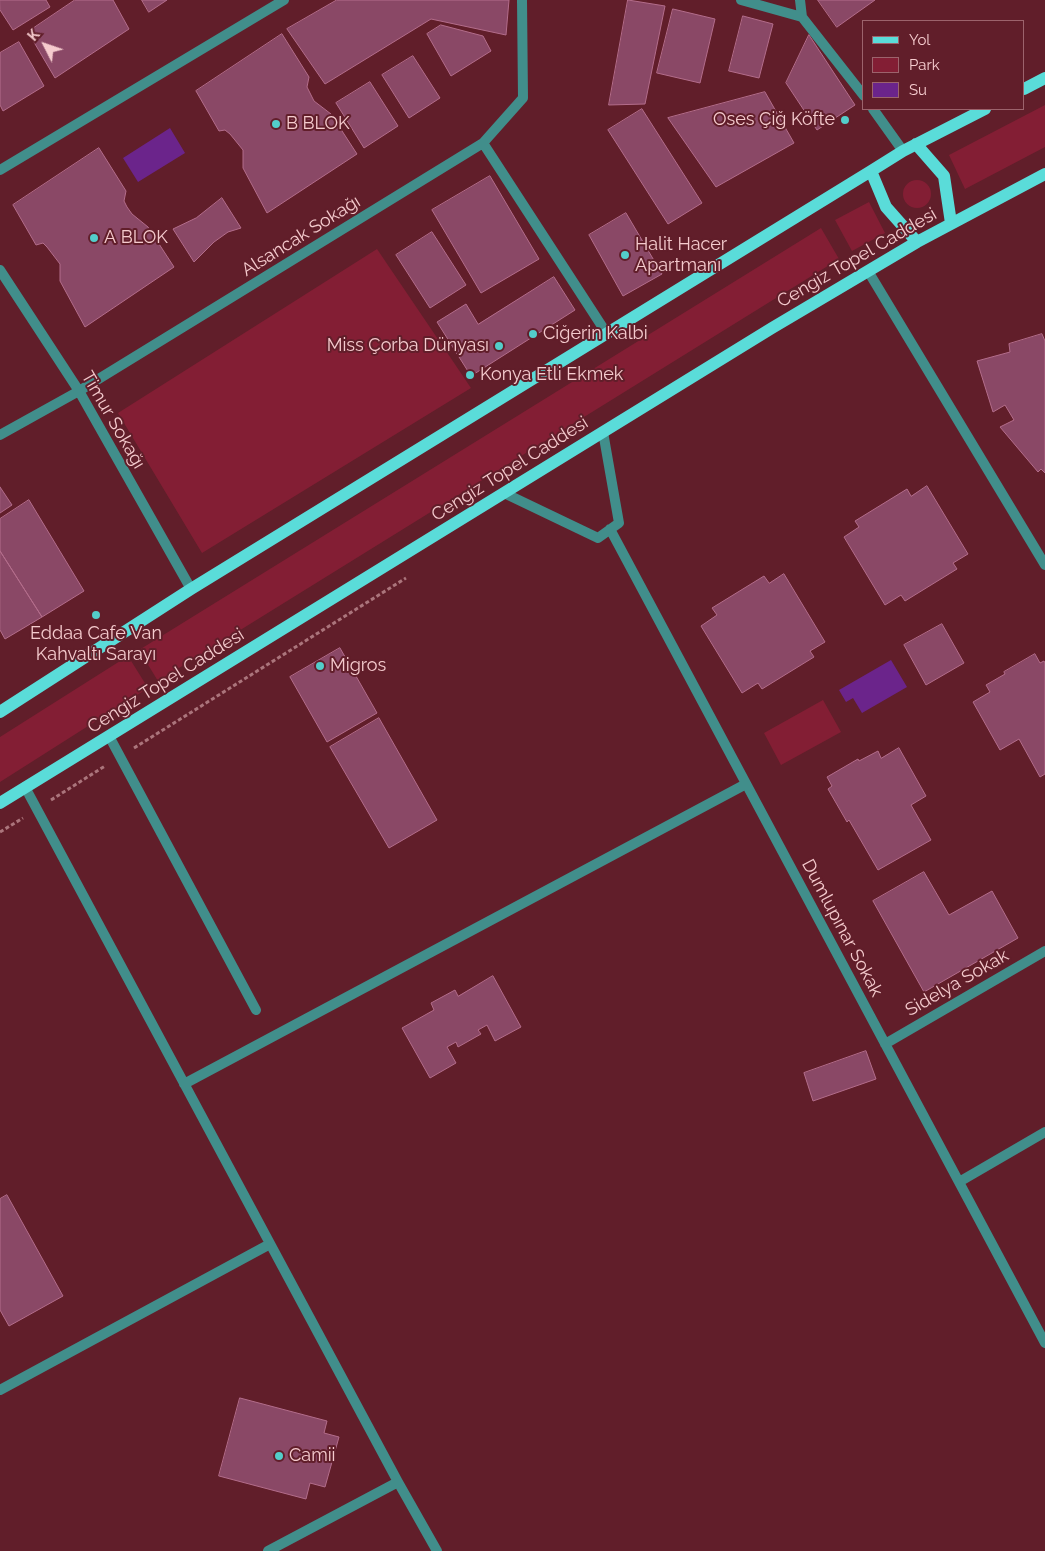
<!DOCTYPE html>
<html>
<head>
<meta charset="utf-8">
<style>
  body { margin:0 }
  #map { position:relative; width:1045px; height:1551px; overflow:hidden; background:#611e2a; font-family:Raleway,sans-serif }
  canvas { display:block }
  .legend { position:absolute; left:862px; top:20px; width:162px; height:90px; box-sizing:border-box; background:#611e2a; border:1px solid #9c636c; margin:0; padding:6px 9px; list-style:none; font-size:15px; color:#f5cbce }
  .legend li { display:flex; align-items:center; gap:10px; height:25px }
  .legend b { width:25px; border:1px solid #9c636c }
  .north { position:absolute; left:20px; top:20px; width:50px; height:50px; -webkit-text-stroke:4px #611e2a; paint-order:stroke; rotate:311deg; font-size:14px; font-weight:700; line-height:20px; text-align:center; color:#f5cbce }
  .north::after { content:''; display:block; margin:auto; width:18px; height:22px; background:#f5cbce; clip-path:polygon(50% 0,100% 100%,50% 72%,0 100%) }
</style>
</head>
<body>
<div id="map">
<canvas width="1045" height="1551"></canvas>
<ul class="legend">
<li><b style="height:6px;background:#5adcd9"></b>Yol</li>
<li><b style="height:14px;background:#831e34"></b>Park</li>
<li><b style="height:14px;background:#6b248b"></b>Su</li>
</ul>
<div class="north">K</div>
</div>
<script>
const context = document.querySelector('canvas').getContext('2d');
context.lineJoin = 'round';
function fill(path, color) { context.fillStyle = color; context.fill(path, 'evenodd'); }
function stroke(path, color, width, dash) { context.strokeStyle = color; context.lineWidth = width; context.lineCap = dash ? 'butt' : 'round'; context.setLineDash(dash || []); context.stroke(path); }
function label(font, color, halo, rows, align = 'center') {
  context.font = font + ' Raleway,sans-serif'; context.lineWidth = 4; context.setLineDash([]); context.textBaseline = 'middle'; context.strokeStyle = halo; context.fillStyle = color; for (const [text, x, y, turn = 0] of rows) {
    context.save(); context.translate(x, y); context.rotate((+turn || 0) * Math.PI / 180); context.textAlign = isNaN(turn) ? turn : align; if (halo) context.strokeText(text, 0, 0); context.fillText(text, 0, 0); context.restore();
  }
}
fill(new Path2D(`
  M1045,105V147L965,189L949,155Z
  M903 194a14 14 0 1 1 28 0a14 14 0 1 1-28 0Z
  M869,202L885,233L852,251L835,220Z
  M821,228L839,259L158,681L139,650Z
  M377,249L471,388L202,553L118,413Z
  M128,656L148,688L0,782V737Z
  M823,700L841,732L781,765L764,733Z`), '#831e34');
fill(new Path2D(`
  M170,128L185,153L138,182L123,158Z
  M891,660L907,687L862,713L853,698L846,702L839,690Z`), '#6b248b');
const building = new Path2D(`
  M0,0H46L50,7L13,30L0,10Z
  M75,0H113L129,29L55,78L28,32Z
  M142,0H167L149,12Z
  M337,0H509L506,35L431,19L325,84L287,29Z
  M628,0L665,6L645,104L609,105Z
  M818,0H875L837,27Z
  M673,9L715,19L700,83L657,73Z
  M743,16L773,24L759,78L729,71Z
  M441,25L483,36L491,51L451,76L427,34Z
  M282,34L309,77L307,87L314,101L331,114L357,154L267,213L243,168V150L230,134L225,130L219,131L196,91Z
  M809,35L855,105L817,130L786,83Z
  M19,42L44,86L3,111L0,105V53Z
  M413,56L440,98L409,118L382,75Z
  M370,82L398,126L364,148L336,103Z
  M765,92L794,143L716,187L668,118Z
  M642,109L702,203L668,224L608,130Z
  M99,148L126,191L124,201L127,207L132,214L148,227L174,267L85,327L60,281V264L47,247L43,243L36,245L13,205Z
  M490,176L539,259L481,293L432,210Z
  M222,198L241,228L228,232L214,242L194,262L173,229L196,218Z
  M626,213L662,274L623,296L589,235Z
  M432,232L466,285L430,308L396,255Z
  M554,277L575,310L471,376L437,322L466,304L478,324Z
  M1042,334L1045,341V473L1041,469L1038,472L1000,427L1014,420L1005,405L993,412L977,361L1010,352L1009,344Z
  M927,486L968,554L953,563L957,569L905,601L901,595L885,605L844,537L859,527L855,521L907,489L911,496Z
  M0,487L12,505L0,513Z
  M29,500L84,591L42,617L0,551V519Z
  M0,551L42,617L5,639L0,630Z
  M784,574L825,642L810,651L814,657L762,689L758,683L742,693L701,626L717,615L712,608L764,576L769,583Z
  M942,624L964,663L926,685L904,645Z
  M340,648L377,713L327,742L290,677Z
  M1035,654L1040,663L1044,661L1045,663V774L1040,777L1019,739L1000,750L973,702L990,692L986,685L1005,674L1004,672Z
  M379,718L437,820L389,848L330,747Z
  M899,748L926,796L911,805L931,840L878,870L849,820L847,822L828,789L832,786L827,777L858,759L859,761L878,751L881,758Z
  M924,872L949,915L992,891L1018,938L924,992L873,901Z
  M493,976L521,1027L495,1041L487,1025L478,1030L481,1034L458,1047L456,1042L447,1047L456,1063L430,1078L402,1028L434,1010L431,1003L455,990L458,996Z
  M866,1051L876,1079L813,1101L804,1073Z
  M7,1195L63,1296L9,1326L0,1310V1199Z
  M240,1398L327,1421L324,1433L339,1437L325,1487L310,1483L306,1499L219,1476Z`);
fill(building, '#8a4866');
stroke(building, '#b36d8b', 1);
stroke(new Path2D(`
  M134,748L406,578
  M51,800L105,766
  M0,832L23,818`), '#ab757c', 3, [4, 2.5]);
stroke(new Path2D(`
  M741,0L802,17L864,96
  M800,0L802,17
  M873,109L903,151
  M483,143L607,334
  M0,270L79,391L191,589
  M868,271L1045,565
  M0,435L79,391L483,143L523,98L522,0
  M504,493L598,538L619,523L603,432
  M610,529L1045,1343
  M109,736L256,1010
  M25,787L398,1482L437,1551
  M885,1044L1045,951
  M184,1084L746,784
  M959,1182L1045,1132
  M0,1390L270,1244
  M268,1551L398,1482`), '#418e8b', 10);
stroke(new Path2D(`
  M0,170L284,0`), '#418e8b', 10);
stroke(new Path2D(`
  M1024,89L1045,78
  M916,144L944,176L951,223
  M871,171L886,207L917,242
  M0,712L191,589L871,171L903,151L985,109
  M0,803L772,328L917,242L1045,174`), '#5adcd9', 12);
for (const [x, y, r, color] of [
  [845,120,5,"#53cdca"],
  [276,124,5,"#53cdca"],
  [94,238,5,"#53cdca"],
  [625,255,5,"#53cdca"],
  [533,334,5,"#53cdca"],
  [499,346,5,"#53cdca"],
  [470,375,5,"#53cdca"],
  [96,615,5,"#53cdca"],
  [320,666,5,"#53cdca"],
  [279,1456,5,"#53cdca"]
]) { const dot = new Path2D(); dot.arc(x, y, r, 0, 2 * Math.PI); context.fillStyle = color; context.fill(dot); stroke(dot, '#611e2a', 2); }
label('18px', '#f5cbce', '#611e2a', [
  ["Oses Çiğ Köfte",835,120,"right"],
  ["B BLOK",286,124],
  ["A BLOK",104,238],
  ["Halit Hacer",635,245],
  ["Apartmanı",635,266],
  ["Ciğerin Kalbi",543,334],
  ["Miss Çorba Dünyası",489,346,"right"],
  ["Konya Etli Ekmek",480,375],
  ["Eddaa Cafe Van",96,634,"center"],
  ["Kahvaltı Sarayı",96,655,"center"],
  ["Migros",330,666],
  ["Camii",289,1456]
], 'left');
label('18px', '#f5cbce', '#611e2a', [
  ["Alsancak Sokağı",301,236,-32],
  ["Cengiz Topel Caddesi",857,258,-30],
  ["Timur Sokağı",113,420,60],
  ["Cengiz Topel Caddesi",510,469,-32],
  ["Cengiz Topel Caddesi",166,681,-32],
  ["Dumlupınar Sokak",842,928,62],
  ["Sidelya Sokak",957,983,-30]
]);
</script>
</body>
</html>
